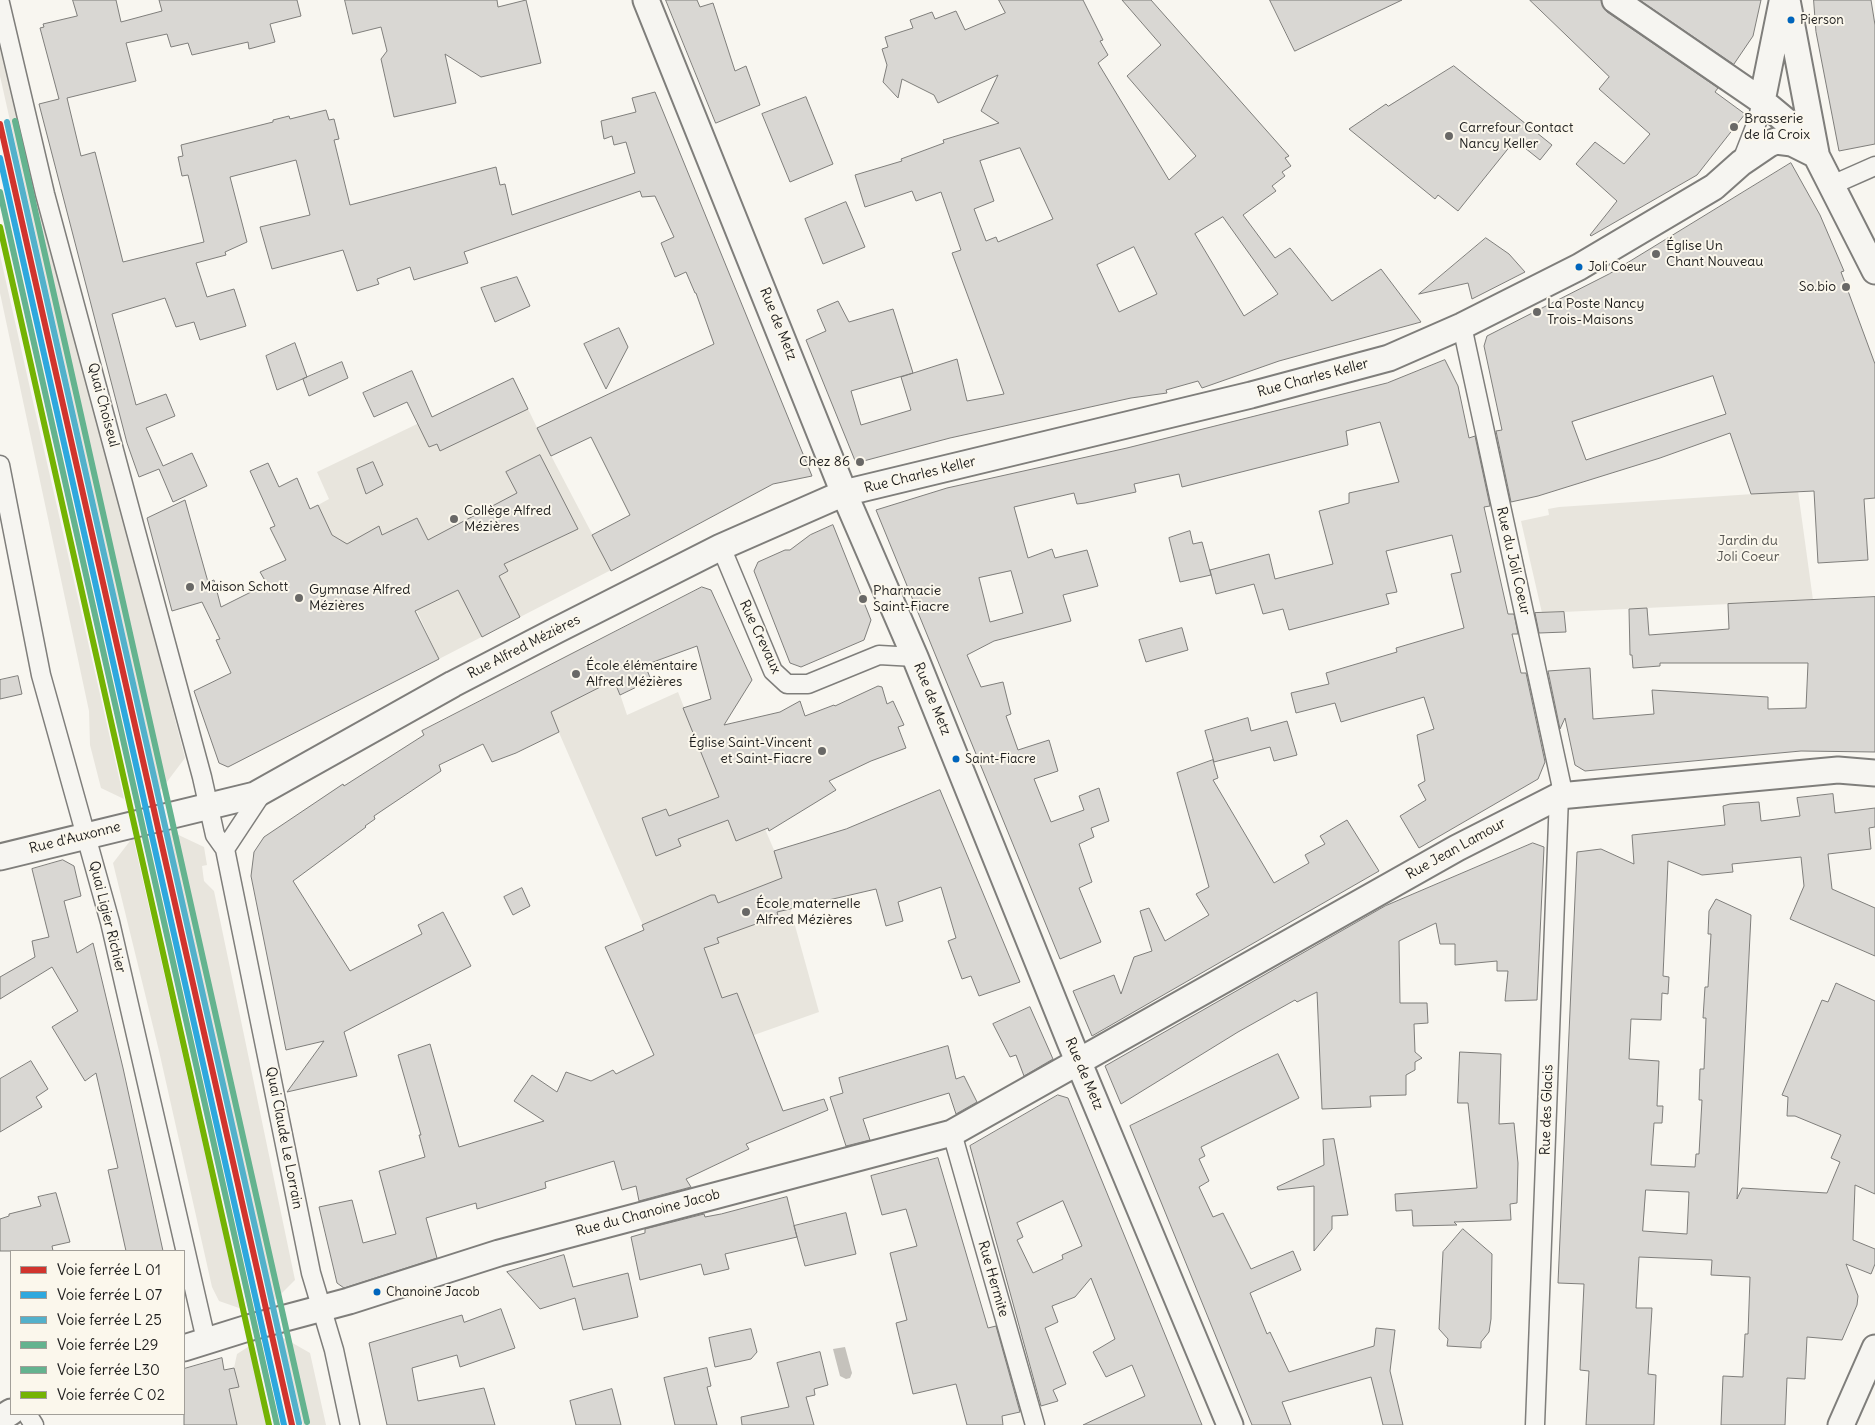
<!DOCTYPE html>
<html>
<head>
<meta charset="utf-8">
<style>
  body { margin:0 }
  #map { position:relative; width:1875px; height:1425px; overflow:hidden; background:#f8f6f0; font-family:Delius,sans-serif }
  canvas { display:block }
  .legend { position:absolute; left:10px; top:1250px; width:175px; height:165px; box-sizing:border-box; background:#fbf7ec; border:1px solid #a29f99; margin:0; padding:6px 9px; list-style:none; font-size:15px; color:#1c1c1c }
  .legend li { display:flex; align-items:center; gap:10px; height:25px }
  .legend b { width:25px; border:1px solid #a29f99 }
</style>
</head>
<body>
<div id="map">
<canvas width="1875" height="1425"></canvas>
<ul class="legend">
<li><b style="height:6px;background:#d1342d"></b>Voie ferrée L 01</li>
<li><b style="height:6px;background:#2ea8de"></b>Voie ferrée L 07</li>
<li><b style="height:6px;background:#53b1cb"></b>Voie ferrée L 25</li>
<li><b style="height:6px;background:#64b38f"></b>Voie ferrée L29</li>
<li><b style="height:6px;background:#64b38f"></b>Voie ferrée L30</li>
<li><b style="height:6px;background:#74b303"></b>Voie ferrée C 02</li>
</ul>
</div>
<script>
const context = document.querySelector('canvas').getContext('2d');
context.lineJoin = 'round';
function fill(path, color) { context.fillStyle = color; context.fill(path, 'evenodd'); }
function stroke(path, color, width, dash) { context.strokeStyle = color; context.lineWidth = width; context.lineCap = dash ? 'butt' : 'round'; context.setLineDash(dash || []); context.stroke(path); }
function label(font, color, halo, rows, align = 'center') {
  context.font = font + ' Delius,sans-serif'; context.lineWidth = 4; context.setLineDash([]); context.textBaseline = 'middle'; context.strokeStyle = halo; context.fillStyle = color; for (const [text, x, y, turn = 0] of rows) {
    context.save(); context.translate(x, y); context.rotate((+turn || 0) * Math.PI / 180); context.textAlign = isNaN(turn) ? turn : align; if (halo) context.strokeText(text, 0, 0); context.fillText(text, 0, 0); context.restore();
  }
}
fill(new Path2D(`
  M0,37L185,758L160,791L0,76Z
  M0,255L34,406L124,799L101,788L90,745L89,711L0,293Z
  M513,378L546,446L611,570L439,659L381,533L344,551L337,546L318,505L329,499L317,472Z
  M1798,491L1813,600L1542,613L1521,521L1549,515L1548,509L1559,507Z
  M597,640L614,676L627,715L678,692L736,840L765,829L774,850L819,1012L754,1035L737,993L701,1006L658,960L533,673Z
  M168,830L204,847L207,865L202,866L204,881L214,891L295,1280L274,1301Z
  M133,837L231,1268L242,1309L219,1301L212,1287L159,1051L113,863Z
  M282,1337L310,1353L326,1425H303Z
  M251,1345L269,1425H237L229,1389L238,1387L234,1368L237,1354Z`), '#e8e5dd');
fill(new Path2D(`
  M845,1347L852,1373L850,1378L846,1379L840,1376L833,1349Z`), '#c5c2bc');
const building = new Path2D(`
  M73,0H116L121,22L162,11L159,0H297L301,16L270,24L275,42L249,49L248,42L192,55L188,43L171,47L167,34L126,43L136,81L67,98L81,156L95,152L123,262L204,242L188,175L182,176L178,157L183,156L181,145L273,122V120L289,116L290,119L326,110L329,120L334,119L339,139L334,140L350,205L496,167L500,185L505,184L512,215L635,173L626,142L614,145L612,136L604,139L601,121L636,112L632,98L655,92L812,476L773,484L611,571L592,535L630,515L591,437L551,456L537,428L714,344L696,293H695L686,272L675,277L661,243L674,237L655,196L642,197L640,191L464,252L468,263L414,280L410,267L377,279L379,284L357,291L343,250L272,269L260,227L310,215L296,160L230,177L247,242L225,252L226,255L196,263L207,297L234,289L246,326L200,340L194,322L176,327L165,298L112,314L136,405L166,394L175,416L146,428L163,466L192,453L207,486L173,502L159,469L139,477L127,443L39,104L59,99L40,28L44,27L43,24L77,16Z
  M345,0H497L498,7L526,0L541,63L481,77L445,54L456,103L394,117L381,59L387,51L381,27L353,34Z
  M666,0H697L700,7L713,3L735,71L746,66L760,105L716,123Z
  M999,0H1083L1103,40L1100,41L1108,55L1098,63L1169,180L1196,156L1127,76L1161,45L1122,0H1151L1289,156L1285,158L1291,166L1282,172L1285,176L1272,186L1276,191L1243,215L1275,258L1290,248L1332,301L1381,269L1421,322L1279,361L1202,388L1198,381L1166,390L1167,393L1131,398L950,438L856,463L806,340L826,331L817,310L838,301L849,322L893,309L913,373L851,391L861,425L911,410L901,377L957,359L967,401L1004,394L952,253L961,250L941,192L916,201L912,191L865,207L855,175L902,161L901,159L944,143L943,140L999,123L981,111L998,75L938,103L934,95L902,79L898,98L883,82L887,65L882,49L888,47L885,37L913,28L910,20L932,12L935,19L956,11L965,30L1005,13ZM1020,148L1053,219L998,242L996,237L986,241L974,209L994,201L980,161ZM1223,217L1278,294L1244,316L1195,234ZM1134,247L1157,294L1119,312L1097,265Z
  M1270,0H1402L1295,51Z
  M1530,0H1601L1607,12L1718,88L1715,92L1745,114L1697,175L1591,236L1590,235L1617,201L1576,164L1595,142L1624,164L1650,134L1599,89L1609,77Z
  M1640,0H1761L1753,36L1734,64Z
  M1814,0H1871L1875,25V144L1839,151L1816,32Z
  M1454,66L1552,145L1540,160L1515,140L1458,211L1438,195L1435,199L1349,129L1386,104L1388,106Z
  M806,97L833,164L790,182L762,114Z
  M1791,163L1820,215L1844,271L1841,272L1875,364V498L1864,499L1868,560L1818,563L1814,491L1751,494L1730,433L1660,458L1538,496L1511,502L1496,431L1502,430L1484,346L1487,336L1609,274ZM1713,376L1726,414L1586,460L1572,422Z
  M846,202L865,247L823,264L805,219Z
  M1486,238L1509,254L1525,272L1472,299L1468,283L1419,294Z
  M517,277L530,306L495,322L481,288Z
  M619,328L628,347L606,389L584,344Z
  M295,343L307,377L277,390L266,356Z
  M1445,360L1458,386L1469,438L1475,436L1490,506L1484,507L1508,614H1514L1518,634H1512L1521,673H1526L1545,762L1538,779L1419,848L1400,816L1426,800L1418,785L1425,781L1417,735L1434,729L1424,697L1341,722L1335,703L1296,713L1291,693L1329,684L1326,673L1397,652L1396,648L1464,628L1451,574L1461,572L1452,535L1386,551L1397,592L1386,594L1389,604L1289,630L1283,609L1263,614L1254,584L1216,594L1210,570L1269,554L1275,579L1333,564L1319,511L1349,503V493L1399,482L1380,422L1346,431L1348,445L1182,487L1179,474L1134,484L1136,492L1085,503L1077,504L1074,493L1014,507L1028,558L1052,549L1055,558L1087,550L1098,586L1063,595L1071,621L994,641L967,655L981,687L1003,682L1011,714L1006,716L1018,750L1049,740L1058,771L1034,779L1051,822L1084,810L1079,796L1099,788L1109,821L1091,828L1094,837L1079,844L1092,882L1079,888L1101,942L1060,959L876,510L947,488L1127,448L1387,383ZM1011,571L1023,613L990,622L979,578Z
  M342,362L348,378L309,396L303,379Z
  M412,371L432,417L513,378L528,409L440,451L437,444L429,447L407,402L374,417L363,393Z
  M540,455L578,529L504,564L508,571L499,576L520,617L482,637L458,590L415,611L439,659L228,767L219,763L194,691L231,673L216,640L220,639L202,602L172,611L147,518L185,500L208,582L214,580L221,607L267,584L260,572L286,560L270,528L275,526L250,471L268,463L279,487L297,478L310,509L318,505L332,535L347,544L379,526L382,535L417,518L428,540L517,493L506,472Z
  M373,462L383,485L366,494L357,469Z
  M833,525L871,620L864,640L801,667L790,663L754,571L758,562L785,550H790L810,535Z
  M1190,531L1193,544L1202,542L1211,575L1180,582L1169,538Z
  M702,587L711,590L752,680L724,725L780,712L800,701L805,716L834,705L835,706L878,686L882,687L887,704L893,701L904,725L898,727L906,748L871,761L829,781L836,790L769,831L768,828L736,841L728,820L678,839L681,846L656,856L642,818L666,809L669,816L719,797L683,708L711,699L697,646L645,665L651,680L620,695L614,680L551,712L559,732L516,753L492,762L483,744L439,765L441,771L374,816L375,819L365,826L366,827L293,881L350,971L422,934L418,925L443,912L471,966L344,1032L357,1076L287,1092L324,1041L286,1050L251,876L254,852L264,837L343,784L344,786L424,735L422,731Z
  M1875,597V752L1801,751L1585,771L1575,765L1565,718L1560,729L1548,671L1590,668L1593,719L1654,714L1652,690L1768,697V709L1806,708L1808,663H1660V666L1633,668L1632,655H1630L1629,609L1647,608L1649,635L1729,629L1728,604Z
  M1564,612L1566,632L1539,633L1535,613Z
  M1182,628L1188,650L1146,662L1139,640Z
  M18,676L22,694L0,699V680Z
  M1248,718L1251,731L1287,721L1297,755L1274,761L1270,747L1214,762L1205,731Z
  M1213,760L1218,778L1213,780L1274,883L1309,863L1305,855L1325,844L1320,836L1347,820L1379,871L1092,1036L1073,991L1114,975L1121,994L1134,957L1152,951L1140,911L1149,908L1165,941L1209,915L1196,894L1209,887L1177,773Z
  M940,790L1020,982L979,996L971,976L962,979L948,941L956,938L941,887L898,902L903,921L886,926L876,889L777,912L778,916L717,938L719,943L704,948L722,998L737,993L783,1111L824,1099L828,1110L746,1144L749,1149L686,1179L691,1187L639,1201L636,1186L622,1190L614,1161L545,1182L546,1188L477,1209L476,1203L426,1218L437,1258L344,1288L337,1283L319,1207L352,1200L363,1243L396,1234L379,1171L425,1157L419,1135H421L398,1055L430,1044L459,1147L544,1121L514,1101L532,1075L557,1092L566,1072L591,1081L613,1070L616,1074L654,1055L605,947L644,930L642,925L711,895H715L718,903L782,878L774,851L846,829Z
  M1833,794L1835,813L1875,808V827L1869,828L1871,849L1828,854L1832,889L1875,908V956L1790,919L1804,886L1801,857L1732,864L1733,872L1702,875L1668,861L1663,976L1669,977L1668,994L1662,993L1661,1020L1631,1019L1629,1059L1659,1061L1657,1106H1663L1662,1123H1654L1651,1165L1695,1167L1696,1154H1699L1702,1100H1699L1700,1069H1704L1706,1018H1703L1705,987H1708L1711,934H1708L1709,911L1716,899L1751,915L1737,1199L1742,1188L1827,1193L1840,1162L1831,1158L1841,1135L1795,1116H1787L1788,1097L1782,1095L1822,1000L1828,1002L1836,983L1875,1001V1194L1855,1185L1853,1240L1875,1249V1264L1871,1274L1846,1264L1858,1296L1857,1305L1842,1340L1807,1337L1805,1379L1787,1378L1785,1425H1721L1723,1376L1743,1377L1745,1334H1748L1750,1277L1711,1275L1712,1260L1639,1257L1636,1308H1652L1648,1374L1656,1375L1654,1425H1586L1589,1371L1580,1370L1584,1284L1558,1283L1577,852L1601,849L1634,864L1632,835L1725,825L1723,806L1730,804L1759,802L1761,821L1800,816L1797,798ZM1646,1190L1689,1192L1687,1234L1643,1231Z
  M1533,843L1544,847L1537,1000L1505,1001L1508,971H1497V961L1455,965V944H1440L1436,923L1399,941L1400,1003H1427L1428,1023L1414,1024L1415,1052L1422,1058L1415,1062V1070L1406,1075V1095L1370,1096L1371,1107L1322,1109L1317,992L1297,1002L1295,1000L1238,1032L1121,1104L1105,1066L1385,906Z
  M63,860L74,866L81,896L64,901L77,953L93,943L123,1068L163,1251H126L108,1170L118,1168L96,1073L85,1081L52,1027L78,1011L52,967L0,999V977L35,957L32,941L49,937L32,869Z
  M522,888L530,906L513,915L504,897Z
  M1030,1007L1053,1059L1024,1076L1016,1055L1010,1057L993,1024Z
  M948,1046L956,1079L964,1076L977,1102L956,1114L949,1093L863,1119L870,1140L846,1146L830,1097L843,1093L839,1078Z
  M1460,1052L1501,1054L1499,1124L1514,1123L1518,1163L1517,1203L1510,1204L1511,1220L1454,1222L1457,1225L1413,1226L1412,1210L1396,1211L1395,1194L1477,1188L1468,1103H1458Z
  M1278,1054L1299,1098L1201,1147L1205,1156L1199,1159L1209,1181L1199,1187L1213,1217L1223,1213L1251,1269L1293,1251L1301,1270L1250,1293L1267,1334L1270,1332L1289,1372L1374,1346L1376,1328L1395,1330L1390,1371L1403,1425H1383L1371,1377L1282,1402L1291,1425H1252L1130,1126Z
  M31,1061L48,1089L36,1097L42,1107L0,1132V1079Z
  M1058,1095L1068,1098L1202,1425H1083L1145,1396L1132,1365L1106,1377L1093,1352L1115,1339L1091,1278L1075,1297L1052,1306L1058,1322L1045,1328L1066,1384L1053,1390L1058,1401L1041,1406L970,1146ZM1063,1201L1082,1246L1062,1255L1063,1259L1033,1273L1017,1240L1023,1237L1017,1223Z
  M1334,1139L1348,1215L1332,1216V1229L1314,1251V1186L1278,1190L1277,1187L1324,1165L1323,1140Z
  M938,1158L988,1328L996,1326L1020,1412L1002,1416L1003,1425H967L956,1384L913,1394L896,1323L907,1320L890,1253L917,1246L906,1209L882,1215L871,1176Z
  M56,1193L70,1242L52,1246L53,1251H0V1219L9,1216V1214L41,1206L38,1197Z
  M787,1197L797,1237L725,1254L729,1269L704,1275L701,1264L640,1280L631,1237L645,1233V1229L704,1214L705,1217L721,1214Z
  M846,1213L856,1254L805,1266L794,1226Z
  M1463,1229L1492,1254L1491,1319L1489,1332L1481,1342V1348L1447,1346L1448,1339L1439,1329L1443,1252Z
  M564,1255L573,1287L628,1273L638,1317L583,1330L575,1298L540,1309L507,1272Z
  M501,1309L515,1348L460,1367L457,1355L412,1368L418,1401L484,1388L495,1425H387L369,1343L462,1315L464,1322Z
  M751,1329L757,1352L751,1359L715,1367L709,1338Z
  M820,1352L828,1385L814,1389L815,1395L806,1397L814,1425H742L741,1417L789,1407L777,1363Z
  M222,1358L224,1370L234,1368L239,1387L229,1389L237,1425H184V1369Z
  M707,1368L711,1386L707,1387L717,1425H675L664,1378Z
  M612,1389L621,1425H576L570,1401Z`);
fill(building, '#d9d7d3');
stroke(building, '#7f7e7b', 1);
const street = new Path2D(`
  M0,3L45,194L202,777L215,835L225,849L311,1273L334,1350L350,1425
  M1741,163L1757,122L1762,101
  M1832,185L1875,166
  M1462,326L1562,788L1559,796L1535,1425
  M0,465L41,675L110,922L206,1340
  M721,547L773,671L787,684H808L879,655L915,657
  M225,849L264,790
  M952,1133L1035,1425
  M27,1414L34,1425`);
const secondary = new Path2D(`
  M646,0L844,493L915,657L1071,1044L1230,1425
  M1615,0L1762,101L1792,126L1816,155L1875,271
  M1787,0L1816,153
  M1762,101L1782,2
  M0,857L255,795L453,684L557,630L721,547L844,493L1251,395L1389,358L1462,326L1579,267L1714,187L1741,163L1769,144L1776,141L1792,143L1816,155
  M184,1348L248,1328L349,1301L499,1253L952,1133L1457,848L1559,796L1838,770L1875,773
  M0,1419L11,1412
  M1841,1425L1875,1348`);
stroke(street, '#7f7e7b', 21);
stroke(secondary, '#7f7e7b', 29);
stroke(street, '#f6f5f1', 18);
stroke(secondary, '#f6f5f1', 25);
stroke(new Path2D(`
  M0,124L292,1425`), '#d1342d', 6);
stroke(new Path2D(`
  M0,158L284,1425`), '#2ea8de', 6);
stroke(new Path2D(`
  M7,122L299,1423`), '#53b1cb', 6);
stroke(new Path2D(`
  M0,192L277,1425`), '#64b38f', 6);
stroke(new Path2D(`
  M15,121L307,1422`), '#64b38f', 6);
stroke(new Path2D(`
  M0,227L269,1425`), '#74b303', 6);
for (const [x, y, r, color] of [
  [1791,20,4.5,"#0065bd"],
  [1734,127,5,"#696866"],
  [1449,136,5,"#696866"],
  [1656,254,5,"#696866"],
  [1579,267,4.5,"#0065bd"],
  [1846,287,5,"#696866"],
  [1537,312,5,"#696866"],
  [860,462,5,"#696866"],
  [454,519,5,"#696866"],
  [190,587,5,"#696866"],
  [299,598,5,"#696866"],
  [863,599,5,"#696866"],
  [576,674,5,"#696866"],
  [822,751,5,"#696866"],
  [956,759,4.5,"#0065bd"],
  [746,912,5,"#696866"],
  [377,1292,4.5,"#0065bd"]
]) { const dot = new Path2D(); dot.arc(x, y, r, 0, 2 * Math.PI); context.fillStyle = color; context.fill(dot); stroke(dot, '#fbf7ec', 2); }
label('13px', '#1c1c1c', '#fbf7ec', [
  ["Pierson",1800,20],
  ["Joli Coeur",1588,267],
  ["Saint-Fiacre",965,759],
  ["Chanoine Jacob",386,1292]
], 'left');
label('14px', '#1c1c1c', '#fbf7ec', [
  ["Brasserie",1744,119],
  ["de la Croix",1744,135],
  ["Carrefour Contact",1459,128],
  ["Nancy Keller",1459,144],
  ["Église Un",1666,246],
  ["Chant Nouveau",1666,262],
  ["So.bio",1836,287,"right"],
  ["La Poste Nancy",1547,304],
  ["Trois-Maisons",1547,320],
  ["Chez 86",850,462,"right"],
  ["Collège Alfred",464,511],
  ["Mézières",464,527],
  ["Maison Schott",200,587],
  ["Gymnase Alfred",309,590],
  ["Mézières",309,606],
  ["Pharmacie",873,591],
  ["Saint-Fiacre",873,607],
  ["École élémentaire",586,666],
  ["Alfred Mézières",586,682],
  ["Église Saint-Vincent",812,743,"right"],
  ["et Saint-Fiacre",812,759,"right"],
  ["École maternelle",756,904],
  ["Alfred Mézières",756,920]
], 'left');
label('14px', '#1c1c1c', '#fbf7ec', [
  ["Rue de Metz",778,324,68],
  ["Rue Charles Keller",1313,378,-15],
  ["Quai Choiseul",103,405,75],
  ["Rue Charles Keller",920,475,-14],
  ["Rue du Joli Coeur",1513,561,77],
  ["Rue Crevaux",760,637,65],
  ["Rue Alfred Mézières",524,647,-27],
  ["Rue de Metz",932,699,68],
  ["Rue d'Auxonne",75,838,-14],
  ["Rue Jean Lamour",1456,849,-29],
  ["Quai Ligier Richier",107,917,76],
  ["Rue de Metz",1084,1074,67],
  ["Rue des Glacis",1547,1110,-88],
  ["Quai Claude Le Lorrain",284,1138,79],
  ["Rue du Chanoine Jacob",648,1213,-15],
  ["Rue Hermite",993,1279,74]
]);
label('14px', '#555451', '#fbf7ec', [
  ["Jardin du",1748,541],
  ["Joli Coeur",1748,557]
]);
</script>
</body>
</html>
